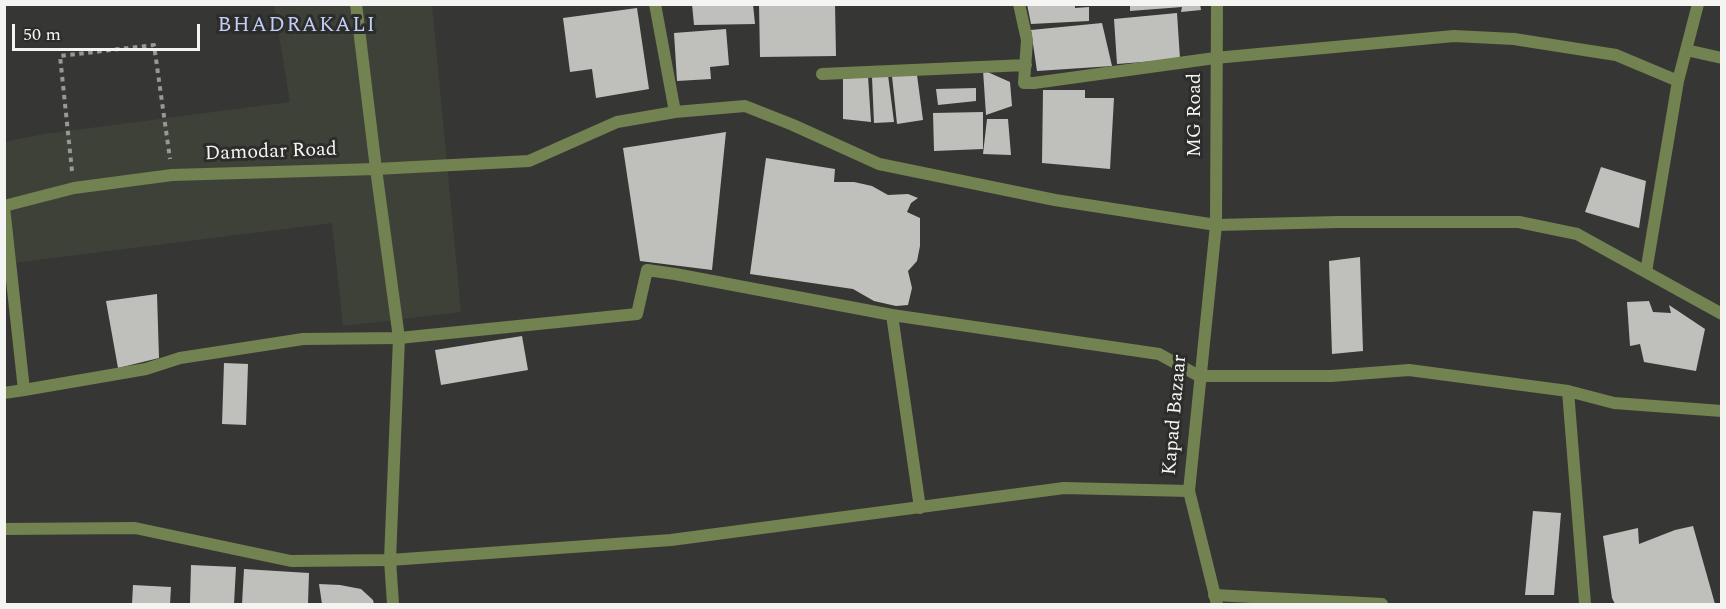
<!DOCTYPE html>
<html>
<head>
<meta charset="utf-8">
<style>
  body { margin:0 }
  #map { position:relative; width:1726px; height:609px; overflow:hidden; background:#363734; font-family:Spectral,serif }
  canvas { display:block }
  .frame { position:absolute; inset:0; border:6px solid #f4f5f3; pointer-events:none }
  .scale { position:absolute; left:12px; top:24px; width:188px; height:27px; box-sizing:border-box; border:3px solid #f4f5f3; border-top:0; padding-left:8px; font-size:18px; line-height:21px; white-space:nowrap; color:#f4f5f3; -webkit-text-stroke:4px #2c2d2a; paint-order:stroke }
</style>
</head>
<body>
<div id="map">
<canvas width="1726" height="609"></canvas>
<div class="frame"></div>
<div class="scale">50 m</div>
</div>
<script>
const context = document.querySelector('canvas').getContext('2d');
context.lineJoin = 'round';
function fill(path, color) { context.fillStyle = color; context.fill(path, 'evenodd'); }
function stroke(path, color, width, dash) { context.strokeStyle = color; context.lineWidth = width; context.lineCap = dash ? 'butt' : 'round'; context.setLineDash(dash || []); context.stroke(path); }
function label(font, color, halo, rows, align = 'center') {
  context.font = font + ' Spectral,serif'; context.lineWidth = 6; context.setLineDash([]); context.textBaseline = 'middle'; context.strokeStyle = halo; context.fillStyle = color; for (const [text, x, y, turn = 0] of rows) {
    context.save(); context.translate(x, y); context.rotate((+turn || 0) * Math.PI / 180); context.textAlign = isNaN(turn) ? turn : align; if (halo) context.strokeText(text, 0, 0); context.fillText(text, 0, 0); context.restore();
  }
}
fill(new Path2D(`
  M274,5H432L461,312L343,326L332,223L5,264L4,142L44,134L290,102Z`), '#3e4138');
fill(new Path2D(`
  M692,4H753L755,24L694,25Z
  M759,4H835L836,56L760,57Z
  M1027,4H1075V8L1089,7V21L1031,24Z
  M1130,4H1200L1201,10L1181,12L1182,7L1130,11Z
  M637,8L649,89L596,98L592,69L570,72L563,18Z
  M1177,13L1180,59L1117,64L1114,19Z
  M1102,23L1112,66L1037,71L1031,30Z
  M726,29L729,65L710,67L711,79L677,81L674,33Z
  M983,70L1010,82L1012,106L986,115Z
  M888,75L894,122L874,123L872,77Z
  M917,75L923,120L897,124L892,76Z
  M868,76L871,122L843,119V79Z
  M976,88V101L938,105L936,89Z
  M1043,90H1085V98H1114L1110,169L1042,163Z
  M983,112V149L934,151L933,113Z
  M987,119H1008L1011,155L983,154Z
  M726,132L712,270L640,261L623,148Z
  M766,158L835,169L834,182H854L872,186L888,195L908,194L918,198L911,203L907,212L920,218V246L917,261L908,271L912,288L908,305L896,306L874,301L853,289L750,274Z
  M1601,167L1646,181L1639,228L1585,212Z
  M1360,257L1363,351L1332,354L1329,261Z
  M157,294L159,358L118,368L106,301Z
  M1649,301L1653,312L1671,313L1669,305L1705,329L1696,371L1644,362L1640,344L1630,346L1627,302Z
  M522,336L528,370L441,385L435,350Z
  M224,363L248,364L246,425L222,424Z
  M1533,511L1561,513L1554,595H1525Z
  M1693,526L1715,604H1615L1612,598L1603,536L1638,528L1639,544L1675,530Z
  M191,565L236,567L234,604H190Z
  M244,569L309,573L308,604H242Z
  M319,584L340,585L361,589L373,600L374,604H322Z
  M133,585L171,587L170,604H132Z`), '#bfc0bc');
stroke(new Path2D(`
  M72,171L60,56L154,45L170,159`), '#989996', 4, [4.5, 4.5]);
stroke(new Path2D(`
  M655,4L675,112
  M1019,4L1027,40L1024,83H1034L1215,58L1454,36L1514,39L1616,55L1678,81
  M1686,50L1722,58
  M822,74L1026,65
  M376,169L529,161L617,122L675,112L745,106L793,125L879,164L1055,200L1216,225L1338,222H1519L1577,234L1722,314
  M4,207L24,390L4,393
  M1646,272L1678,81L1698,4
  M892,315L920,508
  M24,390L146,369L180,358L303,339L399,338L637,314L647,270L675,274L892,315L1159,354L1199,376H1331L1409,370L1568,391L1614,403L1722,411
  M1568,391L1585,604
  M4,529L135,528L291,561L390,560L671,540L1064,488L1189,491
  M1214,595L1382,604`), '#728250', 12);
stroke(new Path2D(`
  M356,4L376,169L399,338L390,560L393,604
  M1217,4L1216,225L1189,491L1217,604
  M4,206L74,188L172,175L376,169`), '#728250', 12);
label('20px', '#f4f5f3', '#2c2d2a', [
  ["MG Road",1196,115,-90],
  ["Damodar Road",271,153,-2],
  ["Kapad Bazaar",1176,415,-85]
]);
context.letterSpacing = '1.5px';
label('21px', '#c3cef8', '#2c2d2a', [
  ["BHADRAKALI",297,27]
]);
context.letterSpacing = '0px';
</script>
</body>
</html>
